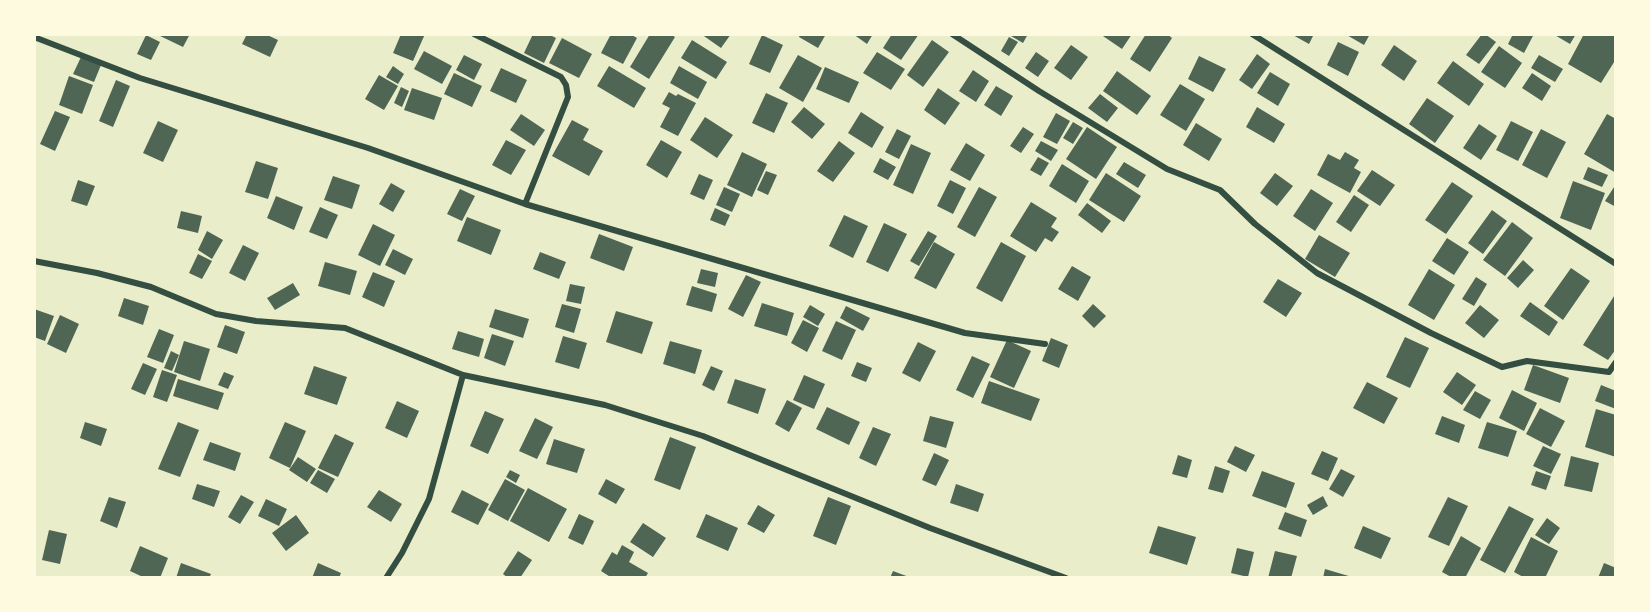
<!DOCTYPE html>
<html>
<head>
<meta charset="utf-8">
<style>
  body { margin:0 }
  #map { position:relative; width:1650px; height:612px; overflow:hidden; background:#e9edc9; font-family:Raleway,sans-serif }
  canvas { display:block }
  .frame { position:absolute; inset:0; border:36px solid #fefae0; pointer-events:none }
</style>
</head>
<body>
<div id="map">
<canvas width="1650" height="612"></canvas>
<div class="frame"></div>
</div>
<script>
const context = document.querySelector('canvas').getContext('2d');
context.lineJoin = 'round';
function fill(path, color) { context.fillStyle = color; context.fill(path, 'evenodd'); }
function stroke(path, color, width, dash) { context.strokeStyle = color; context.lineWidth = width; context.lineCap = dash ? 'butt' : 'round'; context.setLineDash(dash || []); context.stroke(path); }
fill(new Path2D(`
  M156,34H190L183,47Z
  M247,34H265L278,40L270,57L242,44Z
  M401,34H425L413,61L393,53Z
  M533,34H548L556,38L544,63L524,53Z
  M611,34H630L637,38L623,64L601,53Z
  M650,34H670L675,37L649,79L630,67Z
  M701,34H731L721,48Z
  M800,34H826L818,48L799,37Z
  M853,34H873L867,44Z
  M892,34H919L901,60L883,48Z
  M1012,34H1028L1023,43L1011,36Z
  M1100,34H1132L1122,49Z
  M1146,34H1167L1172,38L1150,72L1130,59Z
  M1291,34H1314L1309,44Z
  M1345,34H1370L1364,45Z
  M1482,34H1485L1496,42L1479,64L1466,55Z
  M1513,34H1534L1524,53L1508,44Z
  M1553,34H1576L1570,44Z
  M1584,34H1616V59L1601,83L1568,64Z
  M146,35L160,42L151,60L137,54Z
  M762,35L783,45L770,73L749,64Z
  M1009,37L1018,42L1009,56L1001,51Z
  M562,38L592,54L579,78L549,63Z
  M692,40L727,62L716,79L681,58Z
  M932,40L949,52L923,87L907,75Z
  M1338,42L1359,52L1348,76L1327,65Z
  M1071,45L1088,57L1071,80L1054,68Z
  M1394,45L1417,61L1404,81L1381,65Z
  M1499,46L1522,63L1505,88L1481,72Z
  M424,51L452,66L442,84L414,69Z
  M877,52L905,69L891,90L863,73Z
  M1036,52L1049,61L1038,77L1025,68Z
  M1257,54L1270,64L1252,89L1239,80Z
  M464,55L482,64L474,80L456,70Z
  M798,55L822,68L803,102L779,88Z
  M1539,55L1563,69L1555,82L1531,68Z
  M1199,56L1226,69L1213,92L1188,79Z
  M81,57L101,65L94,82L73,74Z
  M1453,61L1484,84L1469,106L1437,83Z
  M393,66L404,74L398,84L386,77Z
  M609,66L646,88L634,108L597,86Z
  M679,66L707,82L698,99L670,83Z
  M825,67L859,82L849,103L816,89Z
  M501,68L527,80L516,103L490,91Z
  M973,70L989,81L976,102L959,91Z
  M1117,71L1151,96L1137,115L1103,91Z
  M1270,72L1290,84L1278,106L1257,93Z
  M454,73L482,86L472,107L444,94Z
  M1532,73L1551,86L1542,101L1522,88Z
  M379,75L398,86L384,110L365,99Z
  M69,76L93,85L82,114L59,105Z
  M116,80L130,86L113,127L99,121Z
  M1180,84L1205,99L1186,131L1160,115Z
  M996,86L1013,96L1001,116L984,105Z
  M401,87L409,91L402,107L394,103Z
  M412,88L442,98L434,120L404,110Z
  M938,88L960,103L945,125L924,110Z
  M669,92L676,96L678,94L696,103L678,136L660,127L670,108L662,104Z
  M766,93L788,103L774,133L752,123Z
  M1100,94L1118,108L1107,122L1088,108Z
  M1427,98L1454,116L1435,143L1409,124Z
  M804,107L825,124L812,139L791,122Z
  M1257,107L1285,124L1274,143L1246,127Z
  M55,111L70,117L55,151L40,144Z
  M861,112L884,127L872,148L848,133Z
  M1056,113L1070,121L1057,144L1043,137Z
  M521,114L545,130L534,146L510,130Z
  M1607,114L1616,119V173L1584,154Z
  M705,117L733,135L717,158L690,140Z
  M572,120L589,129L583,140L603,151L589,176L552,156Z
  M158,121L178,130L163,162L143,153Z
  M1511,121L1533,132L1518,161L1496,150Z
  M1073,122L1083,128L1073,144L1063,138Z
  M1196,123L1222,139L1209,161L1183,145Z
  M1479,124L1497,136L1481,160L1463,148Z
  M1023,127L1034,134L1021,153L1010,146Z
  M1087,127L1117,147L1096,179L1066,159Z
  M897,129L911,136L899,159L885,152Z
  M1541,129L1566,142L1547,178L1522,165Z
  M506,140L526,150L511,175L492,165Z
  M661,140L682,152L667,178L646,165Z
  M839,141L855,153L833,182L817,171Z
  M1041,141L1058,150L1051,161L1035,151Z
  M966,143L985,155L970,181L950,170Z
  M911,144L931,153L913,194L893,185Z
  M742,152L767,164L752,197L727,185Z
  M1345,152L1359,160L1354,168L1361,172L1350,193L1317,175L1328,154L1340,160Z
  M1038,157L1049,163L1041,176L1030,170Z
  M880,158L896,167L888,180L873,172Z
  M256,161L278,168L268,199L245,192Z
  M1124,162L1146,175L1138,188L1116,174Z
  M1062,164L1089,181L1076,203L1049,186Z
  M1588,167L1608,175L1602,187L1583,179Z
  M1372,170L1395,185L1380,206L1357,191Z
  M766,171L777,175L768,195L757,190Z
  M1106,173L1141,196L1124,222L1089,200Z
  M1275,173L1293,186L1277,206L1260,193Z
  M699,174L713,180L704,200L690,194Z
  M333,176L360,185L352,209L324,200Z
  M78,180L95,186L87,206L71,201Z
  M950,180L966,188L953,214L937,206Z
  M1573,181L1605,193L1591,230L1560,218Z
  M1452,182L1473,196L1446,234L1425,220Z
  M391,183L405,191L393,212L379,204Z
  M1616,184V207L1605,201Z
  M724,187L740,194L732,212L716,205Z
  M979,187L997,197L975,237L957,227Z
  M460,189L475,196L462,221L447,214Z
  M1311,189L1333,203L1315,231L1293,216Z
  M1354,195L1369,205L1351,232L1336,222Z
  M276,196L303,207L294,230L267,218Z
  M1031,202L1057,218L1051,227L1059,232L1052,242L1045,238L1036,252L1010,236Z
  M1087,203L1111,221L1102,233L1078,215Z
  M320,207L338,215L327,239L309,232Z
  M715,208L730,215L725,226L710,220Z
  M1492,210L1507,221L1483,254L1468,243Z
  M181,211L202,216L198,233L177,228Z
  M844,215L868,226L853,258L829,246Z
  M467,217L501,230L491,255L457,241Z
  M1512,222L1533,238L1505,276L1483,260Z
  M884,223L907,234L888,272L866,262Z
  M373,224L395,235L380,266L358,255Z
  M207,231L223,240L212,259L198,250Z
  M928,231L937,236L919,266L910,261Z
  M599,234L633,247L624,271L590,258Z
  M1319,235L1350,253L1335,277L1305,259Z
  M1447,238L1469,252L1454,275L1432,261Z
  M934,242L955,254L936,289L914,278Z
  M1001,242L1026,256L1002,302L976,288Z
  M243,245L259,253L245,281L229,273Z
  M393,249L413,259L405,275L385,265Z
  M540,252L566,262L559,279L533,269Z
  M198,254L212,261L202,279L189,273Z
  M1523,260L1534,270L1518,288L1507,278Z
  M325,262L357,271L350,295L318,286Z
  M1072,266L1091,277L1078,301L1058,289Z
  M1571,268L1590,281L1563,320L1544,306Z
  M701,269L718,273L715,287L697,283Z
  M1429,269L1455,285L1434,320L1408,305Z
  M373,272L395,281L384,307L362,297Z
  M746,275L761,282L743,317L728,309Z
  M1476,277L1487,284L1474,306L1462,299Z
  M1278,279L1302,293L1286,317L1263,302Z
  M293,283L300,295L275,310L267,298Z
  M570,284L585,287L581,304L566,301Z
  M692,286L717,294L712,312L686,305Z
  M1616,293V349L1608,360L1583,345Z
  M124,298L149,306L143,325L118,316Z
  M1530,302L1558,322L1549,336L1520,316Z
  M762,303L794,313L787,336L754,326Z
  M562,304L581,309L574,333L555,327Z
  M1093,304L1106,316L1094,328L1082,316Z
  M810,305L825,314L818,326L803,317Z
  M1480,305L1499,320L1484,338L1465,323Z
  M846,306L870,318L863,331L840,318Z
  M34,309L54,316L45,341L34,337Z
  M495,309L529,319L523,338L489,327Z
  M616,311L653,322L642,354L606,342Z
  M60,315L79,324L66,353L47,344Z
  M803,320L819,328L807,352L791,343Z
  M836,321L856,330L842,360L822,351Z
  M225,325L245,332L237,354L217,347Z
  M159,329L174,335L163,363L147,357Z
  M458,331L484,339L479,357L452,349Z
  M492,334L514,341L505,366L484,358Z
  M563,336L587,343L579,369L555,362Z
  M1405,337L1429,348L1410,388L1386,377Z
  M1051,338L1068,345L1059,368L1042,361Z
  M1007,340L1031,351L1014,388L990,377Z
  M184,341L210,349L200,381L174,372Z
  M670,341L702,350L695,374L663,364Z
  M918,342L936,351L920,382L902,373Z
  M171,351L179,355L172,371L164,368Z
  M972,356L990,364L973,398L956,390Z
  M857,362L872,368L866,382L851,376Z
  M143,363L157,369L145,395L131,389Z
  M1533,365L1569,378L1560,403L1524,390Z
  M314,366L347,377L337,405L304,394Z
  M711,366L723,371L714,391L702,385Z
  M162,370L177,375L167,402L153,397Z
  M224,372L234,376L228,389L218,385Z
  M1457,372L1476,385L1462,405L1443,392Z
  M804,375L825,384L814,409L793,400Z
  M178,379L224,393L218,410L173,396Z
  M735,379L766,389L758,414L727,403Z
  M989,381L1040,399L1031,421L981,403Z
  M1367,382L1398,398L1384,424L1353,408Z
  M1601,385L1616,391V409L1595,401Z
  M1512,390L1537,403L1524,431L1499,418Z
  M1475,391L1491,400L1480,419L1463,410Z
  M787,400L802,408L789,432L775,424Z
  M397,401L419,411L407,438L385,428Z
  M827,407L860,422L849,445L816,429Z
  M1540,408L1565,421L1551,447L1526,434Z
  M1596,409L1616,415V457L1585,447Z
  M485,411L504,419L488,454L470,446Z
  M930,416L954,422L946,448L923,441Z
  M1442,416L1465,425L1459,443L1435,434Z
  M535,418L553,427L537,459L519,451Z
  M85,422L107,429L101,446L80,438Z
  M178,422L199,430L180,477L158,469Z
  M285,422L306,431L290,468L269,458Z
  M1487,422L1517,431L1508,457L1478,448Z
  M873,427L891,434L876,466L859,458Z
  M335,434L354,443L338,477L318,468Z
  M670,437L696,447L680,490L654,480Z
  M554,439L585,449L577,473L546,464Z
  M210,442L241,453L235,471L203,460Z
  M1235,446L1255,455L1246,472L1227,462Z
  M1543,446L1561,454L1551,474L1533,466Z
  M1322,451L1338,458L1328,481L1311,474Z
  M934,453L949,460L936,486L922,480Z
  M1178,455L1192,460L1187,478L1172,474Z
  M1571,456L1599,463L1592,492L1564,486Z
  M298,457L316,469L307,482L289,470Z
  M1215,466L1230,471L1223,493L1208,489Z
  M1341,469L1355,476L1343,497L1329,489Z
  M318,470L335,479L327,493L310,483Z
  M510,470L520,475L516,483L506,477Z
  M1262,471L1295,483L1286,508L1252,496Z
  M1536,471L1551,476L1546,490L1531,485Z
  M505,479L525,490L508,521L488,510Z
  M606,479L625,489L616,504L598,494Z
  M197,484L220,491L214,507L192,499Z
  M956,484L984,494L978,512L950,503Z
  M528,488L567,509L549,542L510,521Z
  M379,490L402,504L391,522L367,507Z
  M462,490L489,504L478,525L451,512Z
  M241,495L254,502L240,524L228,517Z
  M1323,496L1328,506L1313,515L1307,505Z
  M109,497L126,502L117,528L100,521Z
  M828,497L851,506L836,545L813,536Z
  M1448,497L1468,506L1449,546L1428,537Z
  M266,499L287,509L279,526L258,516Z
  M758,505L775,515L764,533L747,524Z
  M1509,506L1534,519L1505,573L1480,560Z
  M1285,512L1307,520L1301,537L1278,529Z
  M579,514L594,521L583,545L568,538Z
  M706,514L738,528L728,551L696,537Z
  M296,515L309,533L286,551L272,533Z
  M1547,518L1560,528L1549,544L1535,535Z
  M643,523L666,538L653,557L630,542Z
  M1158,526L1196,537L1187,565L1149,553Z
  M1363,526L1391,538L1381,559L1354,548Z
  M49,530L67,534L60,564L42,560Z
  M1461,536L1481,548L1465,578H1453L1442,572Z
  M1531,537L1558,551L1545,578H1525L1514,572Z
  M622,545L634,552L629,562L648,573L645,578H612L601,571L612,552L617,555Z
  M140,546L168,558L160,578H145L130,571Z
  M1237,548L1254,552L1248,577L1231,573Z
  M518,551L532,560L520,578H508L503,574Z
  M1275,551L1297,556L1291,578H1268Z
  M181,563L211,574L209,578H176Z
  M318,563L341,573L339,578H312Z
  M1604,563L1616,568V578H1598Z
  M1325,569L1352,577V578H1323Z
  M893,571L909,577V578H890Z`), '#4f6655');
stroke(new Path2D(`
  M474,34L561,77L566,85L568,97L525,204
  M952,34L1039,91L1167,169L1220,190L1255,224L1317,273L1431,333L1502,367L1527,361L1609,372L1616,362
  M1252,34L1616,264
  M34,37L140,78L368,148L525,204L965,333L1045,344
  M34,261L97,273L151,287L216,314L256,321L345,328L463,375L605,405L703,436L930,528L1066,578
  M386,578L402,553L429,499L463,375`), '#344e41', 6);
</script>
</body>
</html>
